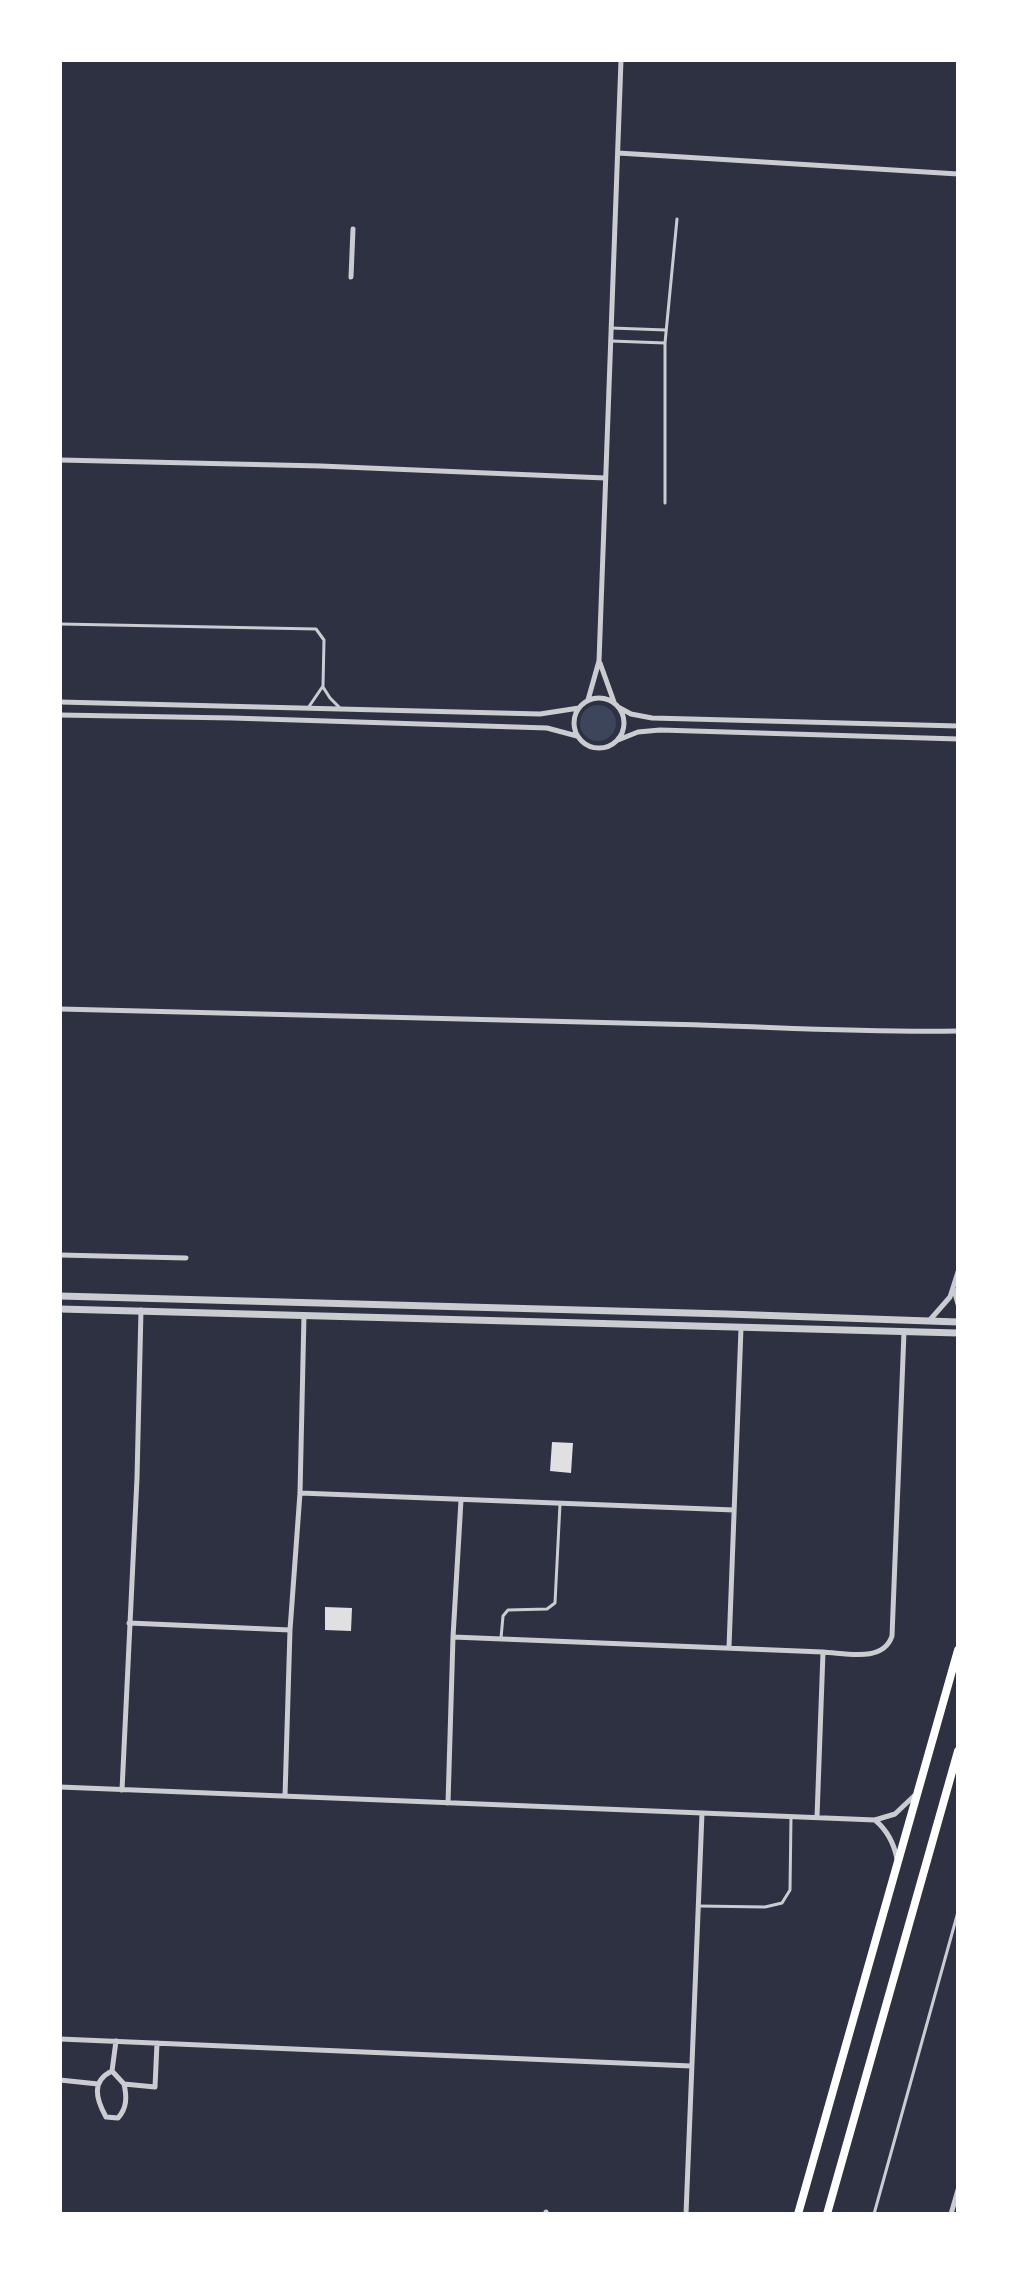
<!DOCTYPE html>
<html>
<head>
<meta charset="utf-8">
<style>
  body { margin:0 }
  #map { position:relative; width:1018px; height:2274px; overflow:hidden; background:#2d3142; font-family:"Work Sans",sans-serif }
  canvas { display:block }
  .frame { position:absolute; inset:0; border:62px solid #fff; pointer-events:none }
</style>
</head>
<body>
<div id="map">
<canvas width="1018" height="2274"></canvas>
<div class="frame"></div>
</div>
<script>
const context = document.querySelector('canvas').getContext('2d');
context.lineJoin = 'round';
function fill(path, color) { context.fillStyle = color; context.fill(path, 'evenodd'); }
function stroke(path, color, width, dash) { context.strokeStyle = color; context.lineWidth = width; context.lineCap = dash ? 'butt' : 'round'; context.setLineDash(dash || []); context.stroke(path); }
fill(new Path2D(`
  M580 723a18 18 0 1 1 36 0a18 18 0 1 1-36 0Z`), '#3c4559');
fill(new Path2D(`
  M552,1442L573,1443L571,1473L550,1471Z
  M325,1607L352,1608L351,1631L325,1630Z`), '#e0e0e3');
stroke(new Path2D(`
  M611,328L666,330
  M611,341L665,343
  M665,503V343L677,219
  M60,624L316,629L324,640L323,686L308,708
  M323,687L330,698L339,707
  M501,1638L503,1616L508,1610L547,1609L555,1603L560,1504
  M699,1906L765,1907L782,1903L790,1890L791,1817
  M874,2214L958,1912`), '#caccd0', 3);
stroke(new Path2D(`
  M618,153L958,174
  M351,277L353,229
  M60,460L321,466L605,478
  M600,663L614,702
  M574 723a25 25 0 1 1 50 0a25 25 0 1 1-50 0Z
  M588,700L599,661L621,60
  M60,702L540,714L579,708
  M618,707L631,714L652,718L958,726
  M60,715L232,718L547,728L577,736
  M618,740L638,732L660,730L958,739
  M60,1009C261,1014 462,1019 663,1024C762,1026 860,1033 958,1031
  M60,1255L186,1258
  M954,1290L958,1304
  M929,1321L950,1297L958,1272
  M300,1493L734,1510
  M129,1623L290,1630
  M453,1637L823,1652C846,1653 883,1663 892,1636L904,1332
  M729,1647L741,1328
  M60,1787L875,1820L895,1814L914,1796
  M122,1790L137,1478L141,1310
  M285,1796L290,1630L300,1493L304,1315
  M448,1803L453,1637L461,1500
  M817,1817L823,1652
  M875,1820C888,1831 894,1843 897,1859
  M60,2039L691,2066
  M116,2041L112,2071C91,2081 96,2099 106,2117L118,2118C127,2108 127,2097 124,2084L155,2087L157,2043
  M112,2071L124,2084
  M60,2080L98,2084
  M546,2214V2212
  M686,2214L702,1813
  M951,2214L958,2190`), '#caccd0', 5);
stroke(new Path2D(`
  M60,1296L727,1314L958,1322
  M60,1309L958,1333`), '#caccd0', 7);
stroke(new Path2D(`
  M798,2214L958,1650
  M827,2214L958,1751`), '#fff', 8);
</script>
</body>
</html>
